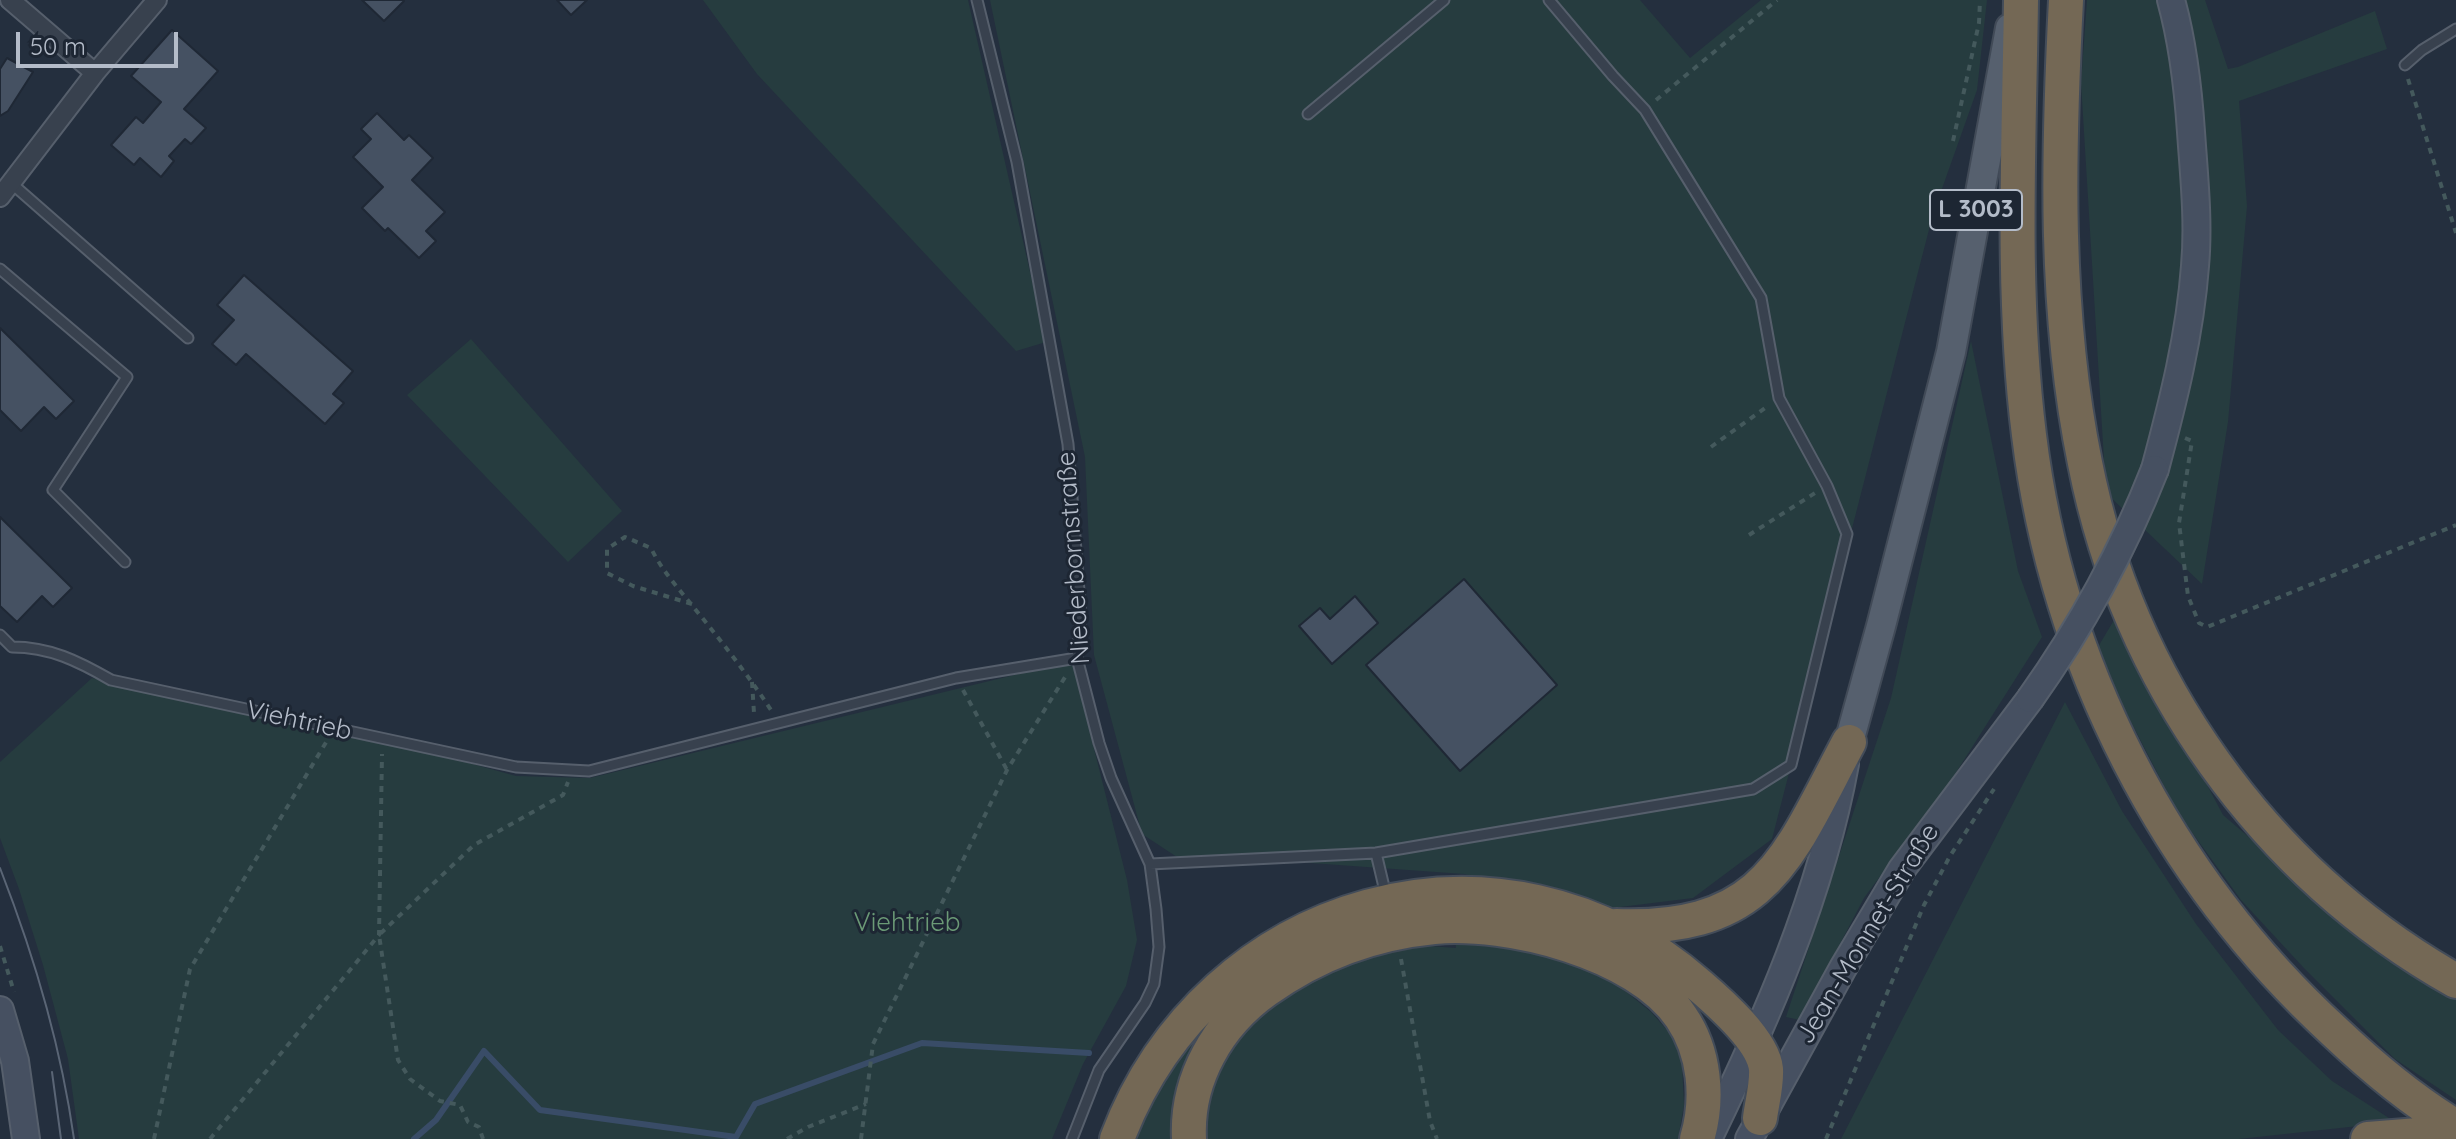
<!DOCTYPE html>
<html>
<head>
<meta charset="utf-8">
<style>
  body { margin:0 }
  #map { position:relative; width:2456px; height:1139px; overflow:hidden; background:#242f3e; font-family:Quicksand,sans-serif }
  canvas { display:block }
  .scale { position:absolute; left:16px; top:32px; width:162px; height:36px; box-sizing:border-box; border:4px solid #b4bcc9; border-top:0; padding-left:10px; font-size:24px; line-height:28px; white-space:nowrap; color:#b4bcc9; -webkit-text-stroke:6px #1d2633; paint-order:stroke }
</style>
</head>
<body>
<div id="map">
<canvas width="2456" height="1139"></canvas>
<div class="scale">50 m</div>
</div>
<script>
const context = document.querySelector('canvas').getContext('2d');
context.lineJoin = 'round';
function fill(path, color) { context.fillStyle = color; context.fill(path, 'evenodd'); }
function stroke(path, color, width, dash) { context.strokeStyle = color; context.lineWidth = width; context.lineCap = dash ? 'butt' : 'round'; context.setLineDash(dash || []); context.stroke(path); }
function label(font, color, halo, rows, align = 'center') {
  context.font = font + ' Quicksand,sans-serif'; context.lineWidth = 6; context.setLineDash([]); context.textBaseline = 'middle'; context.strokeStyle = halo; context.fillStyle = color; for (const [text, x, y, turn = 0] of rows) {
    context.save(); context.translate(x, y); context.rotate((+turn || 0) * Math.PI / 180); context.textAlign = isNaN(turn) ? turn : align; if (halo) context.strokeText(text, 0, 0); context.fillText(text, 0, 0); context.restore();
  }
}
fill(new Path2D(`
  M703,0H968L1046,342L1016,351L757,74Z
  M990,0H1640L1690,58L1761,0H1987L1977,90L1933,214L1772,839L1693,898L1612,908L1464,874L1255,859H1180L1142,834L1094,655L1085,457Z
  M2087,0H2205L2228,69L2238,67L2375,11L2387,49L2239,101L2247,206L2228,422L2202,584L2106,493L2081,83Z
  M471,339L622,511L568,562L407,395Z
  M1971,341L2018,571L2042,637L1950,782L1864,898L1800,1020L1786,1017L1891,698Z
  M2117,615L2223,815L2404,970L2456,996V1100L2395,1059L2303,967L2241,900L2178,813L2095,652Z
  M1072,661L1127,880L1137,940L1126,986L1083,1064L1052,1139H79L68,1059L43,965L19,889L0,838V762L92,678L382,739L516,776L590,778Z
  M2065,702L2122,811L2196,924L2278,1030L2332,1081L2395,1122L2239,1139H1841Z
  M1455,939H1487L1603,973L1651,1012L1674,1038L1682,1064L1684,1105L1678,1139H1203L1207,1091L1252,1008L1357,957L1429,946L1456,948Z
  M1196,1030L1183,1081L1175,1139H1134L1141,1111Z`), '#263c3f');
stroke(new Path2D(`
  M414,1139L436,1120L484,1051L540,1110L736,1137L755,1104L922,1043L1089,1053`), '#394c67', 6);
const building = new Path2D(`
  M362,0H404V1L384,21Z
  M557,0H587L571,15Z
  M172,30L218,71L184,109L206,128L191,144L185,139L169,156L174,161L161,177L140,158L134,165L111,145L136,117L143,123L161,102L131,76Z
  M7,58L33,72L8,111L0,116V69Z
  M377,113L404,140L409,135L433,158L412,180L445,212L426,231L436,241L419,258L388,228L385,231L362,208L383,187L353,157L371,139L361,129Z
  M244,275L353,371L333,394L344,403L325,424L246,354L236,365L212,344L234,320L217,305Z
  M0,328L74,401L56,419L44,407L21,431L0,410Z
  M0,517L72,588L53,607L42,596L17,622L0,606Z
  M1464,579L1557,685L1460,771L1366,665Z
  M1355,596L1378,623L1332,664L1299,626L1320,608L1330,619Z`);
fill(building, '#455162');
stroke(building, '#1f2835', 2);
const service = new Path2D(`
  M977,0L1017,162L1068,444L1081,618L1077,658L1099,743L1111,778L1150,864L1156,909L1159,947L1154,984L1145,1003L1099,1070L1072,1139
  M2405,65L2422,50L2456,29
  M1308,114L1444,0
  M10,182L188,338
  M0,269L127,377L53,490L125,562
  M0,635L12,647C50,647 78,661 111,680L516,767L589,771L956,678L1077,658
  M1376,853L1384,887
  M1150,864L1376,853L1753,789L1791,765L1847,534L1827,486L1779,398L1761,298L1645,110L1613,76L1549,0`);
const minor = new Path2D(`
  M10,0L95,73
  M0,197L95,73L157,0`);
const secondary = new Path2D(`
  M2155,469C2173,402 2190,335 2195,266C2199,222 2194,176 2191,132C2188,87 2183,43 2171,0
  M0,1010L15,1061L26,1139
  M1708,1139C1766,1020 1821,896 1845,764
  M1749,1139L1843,968L1902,869L2030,699`);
const primary = new Path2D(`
  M1849,742L1881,626L1951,352L2010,28`);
const motorway = new Path2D(`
  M2021,0C2019,145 2011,291 2029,435C2057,663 2166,877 2335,1032C2372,1067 2413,1101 2456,1127
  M2066,0C2058,154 2054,311 2085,463C2128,681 2263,872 2456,981
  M1616,926C1767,931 1787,858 1849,742
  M1117,1139C1208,898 1501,812 1699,985C1720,1003 1763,1041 1766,1069C1767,1085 1762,1102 1760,1118
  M1189,1139C1186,1079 1218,1024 1266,990C1316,954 1372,933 1434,927C1508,920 1637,952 1681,1017C1705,1052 1709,1099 1697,1139
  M2368,1139L2456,1132`);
stroke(service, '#565f6c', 13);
stroke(minor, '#565f6c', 22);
stroke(secondary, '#565f6c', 30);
stroke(primary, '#414a57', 32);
stroke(motorway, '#434c59', 38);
stroke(new Path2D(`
  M2408,79L2456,233
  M1656,100L1777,0
  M1953,141L1979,23L1980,0
  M2185,438L2192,441L2179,523L2188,596L2199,623L2207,627L2456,525
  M1711,447L1768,406
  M1749,535L1815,493
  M692,604L633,586L607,573V549L625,537L651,548C662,571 679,589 695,609C722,642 748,675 771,710
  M752,682L754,713
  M963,690L1007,770
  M0,946L14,992
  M1401,959L1430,1121L1437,1139
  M154,1139L190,969L328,739
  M210,1139L379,935L382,754
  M483,1139L479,1127L468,1122L460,1105L440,1101L410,1079L398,1060L379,935L474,845L563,795L568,782
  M787,1139L808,1127L866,1104
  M861,1139L873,1044L1007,770L1067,674
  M1826,1139L1924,905L1950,856L1994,789`), '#44595c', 4, [6, 6]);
stroke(service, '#38414e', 9);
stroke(minor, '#38414e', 18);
stroke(secondary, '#465061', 26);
stroke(primary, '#56606e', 28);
stroke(motorway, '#746855', 34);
stroke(new Path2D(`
  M0,868C34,955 61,1046 74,1139
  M52,1072L61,1139`), '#5a6575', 2);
const secondaryBridge = new Path2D(`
  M2030,699C2082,626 2122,553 2155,469`);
stroke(secondaryBridge, '#565f6c', 30, []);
stroke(secondaryBridge, '#465061', 26);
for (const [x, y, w] of [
  [1976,210,92]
]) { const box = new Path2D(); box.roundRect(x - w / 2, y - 20, w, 40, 6); context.fillStyle = '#1d2633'; context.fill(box); stroke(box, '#b4bcc9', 2); }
label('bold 24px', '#b4bcc9', null, [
  ["L 3003",1976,210]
]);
label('26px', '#b4bcc9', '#1d2633', [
  ["Niederbornstraße",1074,558,-94],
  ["Viehtrieb",299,721,12],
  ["Jean-Monnet-Straße",1868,934,-59]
]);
label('26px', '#6b9a76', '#1d2633', [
  ["Viehtrieb",907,923]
]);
</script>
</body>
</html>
